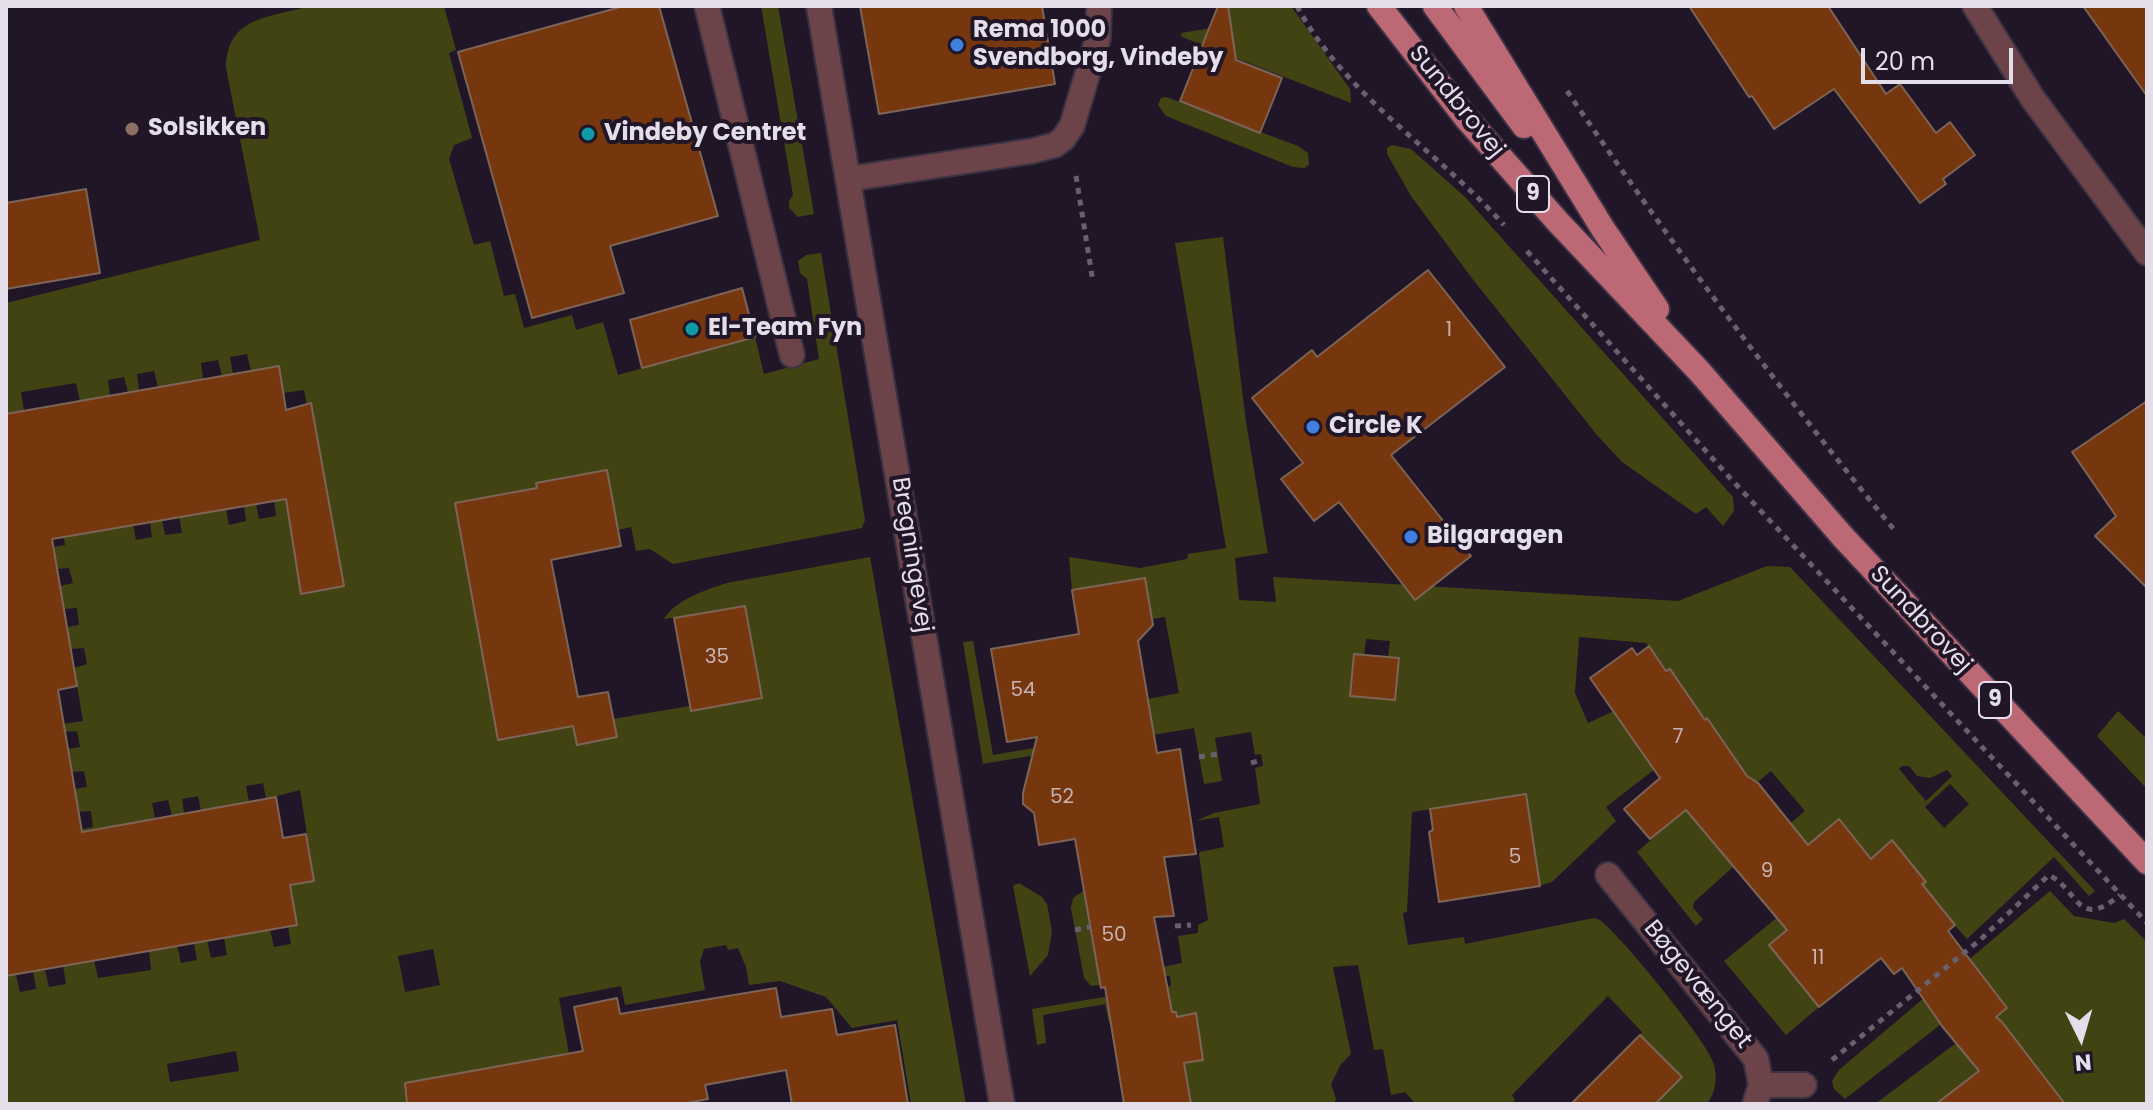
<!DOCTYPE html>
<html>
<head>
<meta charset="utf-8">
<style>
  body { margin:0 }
  #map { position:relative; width:2153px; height:1110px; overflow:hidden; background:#201628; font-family:Poppins,sans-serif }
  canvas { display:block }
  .frame { position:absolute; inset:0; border:8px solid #e4ddea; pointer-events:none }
  .north { position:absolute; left:2041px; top:998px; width:80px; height:80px; -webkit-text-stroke:6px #201628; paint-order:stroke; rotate:175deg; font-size:22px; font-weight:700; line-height:32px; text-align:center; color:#e4ddea }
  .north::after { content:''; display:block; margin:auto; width:28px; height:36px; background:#e4ddea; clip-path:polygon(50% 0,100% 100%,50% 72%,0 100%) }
  .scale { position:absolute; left:1861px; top:48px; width:152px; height:36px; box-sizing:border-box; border:4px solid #e4ddea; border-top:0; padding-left:10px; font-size:24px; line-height:28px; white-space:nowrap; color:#e4ddea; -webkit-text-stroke:6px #201628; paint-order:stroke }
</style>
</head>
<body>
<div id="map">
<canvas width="2153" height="1110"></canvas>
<div class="frame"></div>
<div class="north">N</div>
<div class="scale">20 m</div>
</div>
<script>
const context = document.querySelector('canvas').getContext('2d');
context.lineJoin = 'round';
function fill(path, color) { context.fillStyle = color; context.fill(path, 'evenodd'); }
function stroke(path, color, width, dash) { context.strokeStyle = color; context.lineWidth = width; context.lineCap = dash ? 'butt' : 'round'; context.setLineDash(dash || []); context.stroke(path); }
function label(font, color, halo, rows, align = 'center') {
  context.font = font + ' Poppins,sans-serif'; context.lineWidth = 8; context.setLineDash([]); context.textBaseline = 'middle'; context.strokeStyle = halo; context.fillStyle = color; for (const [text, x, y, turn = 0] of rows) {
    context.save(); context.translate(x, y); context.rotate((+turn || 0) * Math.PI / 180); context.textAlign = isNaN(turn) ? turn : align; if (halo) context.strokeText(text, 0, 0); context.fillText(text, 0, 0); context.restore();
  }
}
fill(new Path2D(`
  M310,6H444L456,50L449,53L472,138L454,145L449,159L474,245L490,241L504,296L515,294L524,328L572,315L576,330L603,322L618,375L755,337L764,374L819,359L807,279L800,273L798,261L806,255L821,253L865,520L862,528L673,564L650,549L636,551L631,527L618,530L606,471L537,488L455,504L499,740L573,726L577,744L613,719L690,706L691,711L756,665L745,606L664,619C676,599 706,590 727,583L870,557L966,1104H911L897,1020L852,1028L826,997L780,981L749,985L746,967L738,948L728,950L726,945L704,949L700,961L705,990L625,1005L621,986L559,998L574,1082L548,1057L453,1074L452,1078L423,1104H6V977L16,975L20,992L36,989L33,971L45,970L49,987L66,984L63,965L94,960L98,978L151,970L149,950L177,945L181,963L197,960L194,943L207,940L211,958L227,955L224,938L270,930L274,947L291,944L288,927L297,924L290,885L314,880L300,790L266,799L263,783L246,786L249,802L201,810L198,796L182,799L184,813L172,816L168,800L152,803L155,818L100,829L85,852L82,829L93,827L91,811L78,812L74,789L87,787L84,771L71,772L67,749L80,747L77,731L64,732L63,724L83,721L74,668L87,664L84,648L71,649L67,627L79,625L77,608L64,609L60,586L73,583L69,568L57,569L53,547L65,545L62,527L133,525L136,540L152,537L150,521L162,520L165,535L182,533L179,516L226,509L229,525L246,521L244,506L256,504L259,519L276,516L274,500L319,449L311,404L307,405L304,390L283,393L278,367L251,371L247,354L230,357L233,374L222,376L218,360L201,363L203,379L158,387L154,371L137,374L139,390L128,392L124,377L108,380L110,396L80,401L76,383L21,392L24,411L6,414V303L260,240L226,68C227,16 269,18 310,6ZM433,949L440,985L405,992L398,956ZM236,1051L239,1071L170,1082L167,1064Z
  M761,6H778L814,214L798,217L789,208V201L793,195Z
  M1228,6H1291L1350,89L1351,103L1182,37L1181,33L1230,25Z
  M1166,97L1298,146L1308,153L1309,164L1305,168L1293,167L1166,116L1158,105L1161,98Z
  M1392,145L1411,149L1465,197L1733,497L1734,511L1723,526L1706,507L1696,514L1622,462L1597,435L1471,277L1411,196L1387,154V148Z
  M1223,237L1246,422L1268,553L1235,558L1239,600L1276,602L1273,577L1678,601L1767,566L1790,567L2095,891L2089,896L2054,857L1967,939L1920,886L1925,882L1895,844L1769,944L1819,1007L1786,1035L1724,961L1846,861L1810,856L1786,827L1805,811L1771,771L1702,828L1733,867L1694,902L1693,908L1703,919L1696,926L1637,852L1683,812L1728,748L1646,643L1579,637L1575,693L1588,723L1614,711L1655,769L1606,807L1616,821L1552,882L1539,886L1525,794L1412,812L1407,912L1403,913L1408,945L1464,937L1465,944L1594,918L1600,920C1621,936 1706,1040 1713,1062C1718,1078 1716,1091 1707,1104H1655L1682,1076L1640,1035L1642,1032L1608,996L1512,1095L1515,1100L1511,1104H1416L1405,1092L1391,1095L1383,1049L1374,1050L1358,965L1333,967L1351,1054L1341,1064L1331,1084L1336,1099L1334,1104H1191L1184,1063L1203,1060L1195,1014L1177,1017L1176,1012L1109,1023L1105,1004L1043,1015L1046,1043L1037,1045L1032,1009L1171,986L1170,976H1165L1163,967L1182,963L1178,936L1198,933V925L1208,920L1199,854L1200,852L1224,847L1219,817L1196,821L1214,813L1260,804L1255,768L1263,766L1261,754L1255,755L1251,732L1215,738L1222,781L1204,784L1194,728L983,764L963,642L973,641L993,755L1152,727L1148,699L1179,693L1165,617L1152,619L1145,578L1072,590L1069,557L1140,568L1187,559L1188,554L1226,548L1175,243ZM1366,639L1390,641L1388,657L1399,659L1395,700L1350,695L1354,654L1364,655ZM1902,766H1909L1917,776L1930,778L1947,770L1952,776L1926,801L1899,769ZM1950,784L1969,804L1944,828L1925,807Z
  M2118,711L2147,739V789L2097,736Z
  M1019,883L1042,897L1047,904L1052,931L1048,955L1030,976L1013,886Z
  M1089,887H1126L1084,894L1100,985L1091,986L1084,978L1071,908L1073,898Z
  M2050,891L2074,916L2114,923L2124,919L2147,942V1104H2053L2060,1098L1996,1017L2007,1008L1990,986L1845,1099L1834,1089L1832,1081L1839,1070Z
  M1956,1043L1978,1072L1936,1104H1875Z`), '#414412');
const building = new Path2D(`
  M624,6H659L718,216L610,246L624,293L532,318L458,52Z
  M860,6H1042L1055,84L879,114Z
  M1218,6H1228L1236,60L1282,78L1260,133L1180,101Z
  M1689,6H1828L1886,94L1900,84L1936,133L1950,122L1975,155L1943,179L1946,184L1920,203L1834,89L1774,129L1752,96L1749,97Z
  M2083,6H2147V96Z
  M86,189L100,273L6,289V203Z
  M1428,270L1505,367L1391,455L1471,556L1415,600L1339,502L1314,521L1281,479L1303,463L1252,398L1312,350L1317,357Z
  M742,288L755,337L642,368L630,320Z
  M279,366L286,410L311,403L344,586L301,594L286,499L52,539L77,686L58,690L82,832L276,797L283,838L306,834L314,881L290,885L297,925L6,976V414Z
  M2147,401V588L2095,536L2116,516L2072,452Z
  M607,470L621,546L551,560L578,697L608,692L617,737L577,745L573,726L498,740L455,503L537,488L536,483Z
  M1145,578L1153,625L1138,641L1157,753L1180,749L1196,854L1164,857L1174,916L1154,917L1172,1012H1176L1177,1017L1196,1013L1203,1060L1184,1063L1191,1104H1124L1105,987L1101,988L1075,839L1039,845L1034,813L1023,804V793L1037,737L1007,742L991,649L1079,634L1072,590Z
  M745,606L762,698L691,711L674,618Z
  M1649,646L1666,671L1670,669L1705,720L1707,718L1747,776L1758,783L1808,845L1839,819L1871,859L1892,840L1926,882L1922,884L1955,925L1948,931L2007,1008L1996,1017L2002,1022L2065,1104H1936L1979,1071L1942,1026L1902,968L1894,974L1881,958L1819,1007L1769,945L1787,930L1686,810L1650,839L1624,809L1660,778L1590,678L1632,648L1637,655Z
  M1354,654L1399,658L1395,700L1350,696Z
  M1526,794L1540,886L1439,902L1429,832L1433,830L1430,809Z
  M776,988L781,1017L832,1009L837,1035L895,1025L908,1104H792L786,1070L705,1085L708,1099L682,1104H407L405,1083L583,1051L574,1007L617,998L620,1014Z
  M1640,1035L1682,1077L1655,1104H1571Z`);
fill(building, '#76370f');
stroke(building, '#7d6457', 2);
const service = new Path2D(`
  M707,6L792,355
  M848,179L1032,151L1055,145L1063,139L1072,126L1098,38L1099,6
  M1761,1085H1804`);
const minor = new Path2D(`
  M1975,6L2033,99L2147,253
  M1608,875L1756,1059L1761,1085L1755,1104`);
const tertiary = new Path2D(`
  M819,6L1002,1104`);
const primary = new Path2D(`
  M1379,6L1466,118L1558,222L1699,371L1843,537L2147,862
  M1435,6L1524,126
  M1466,6L1603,229L1657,309`);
stroke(service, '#3b3243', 28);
stroke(minor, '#3b3243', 28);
stroke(tertiary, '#3b3243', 28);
stroke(primary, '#3b3243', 28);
stroke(new Path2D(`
  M1297,6C1345,96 1438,151 1504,225
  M1567,91C1671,243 1779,390 1896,532
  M1076,176L1093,282
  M1527,251L1730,478L2147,923
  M1199,757L1218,754
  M1251,763L1262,760
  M1175,926L1191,925
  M1075,930L1090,927
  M1832,1060L1980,940L2049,875C2079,890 2077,931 2120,895`), '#685f6f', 5, [6, 6]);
stroke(service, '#6b4348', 24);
stroke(minor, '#6b4348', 24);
stroke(tertiary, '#6b4348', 24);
stroke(primary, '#bc6875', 24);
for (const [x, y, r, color] of [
  [957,45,8,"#3f7fe0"],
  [132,129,8,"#8d6e63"],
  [588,134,8,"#0f9aa8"],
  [692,329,8,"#0f9aa8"],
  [1313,427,8,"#3f7fe0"],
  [1411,537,8,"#3f7fe0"]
]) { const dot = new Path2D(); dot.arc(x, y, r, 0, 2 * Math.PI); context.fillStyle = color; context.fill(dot); stroke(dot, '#201628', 3); }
label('20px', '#c8b4b3', null, [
  ["1",1449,331],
  ["35",717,658],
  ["54",1023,691],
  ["7",1678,738],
  ["52",1062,798],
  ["5",1515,858],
  ["9",1767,872],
  ["50",1114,936],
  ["11",1818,959]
]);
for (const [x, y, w] of [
  [1533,194,32],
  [1995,700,32]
]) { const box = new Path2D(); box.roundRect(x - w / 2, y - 18, w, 36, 6); context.fillStyle = '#201628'; context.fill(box); stroke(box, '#e4ddea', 2); }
label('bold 22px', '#e4ddea', null, [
  ["9",1533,194],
  ["9",1995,700]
]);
label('bold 24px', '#e4ddea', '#201628', [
  ["Rema 1000",973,31],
  ["Svendborg, Vindeby",973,59],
  ["Solsikken",148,129],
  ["Vindeby Centret",604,134],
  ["El-Team Fyn",708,329],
  ["Circle K",1329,427],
  ["Bilgaragen",1427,537]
], 'left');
label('24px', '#e4ddea', '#201628', [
  ["Sundbrovej",1456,102,51],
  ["Bregningevej",911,555,81],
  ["Sundbrovej",1920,620,47],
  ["Bøgevænget",1697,985,51]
]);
</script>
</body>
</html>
